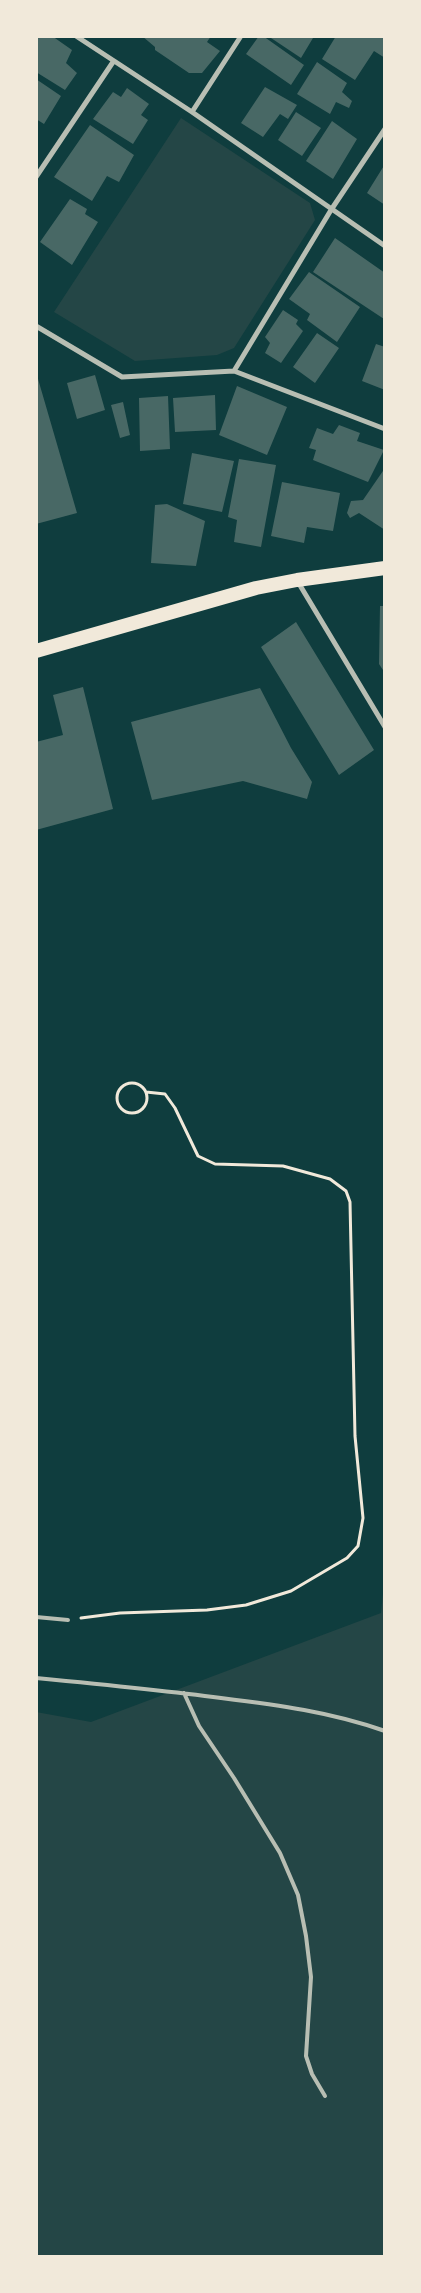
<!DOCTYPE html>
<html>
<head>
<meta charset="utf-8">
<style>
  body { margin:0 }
  #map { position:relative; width:421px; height:2293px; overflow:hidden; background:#0f3d3e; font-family:"Space Grotesk",sans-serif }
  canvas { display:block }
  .frame { position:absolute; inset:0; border:38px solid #f1e9da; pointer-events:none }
</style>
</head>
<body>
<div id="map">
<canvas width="421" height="2293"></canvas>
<div class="frame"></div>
</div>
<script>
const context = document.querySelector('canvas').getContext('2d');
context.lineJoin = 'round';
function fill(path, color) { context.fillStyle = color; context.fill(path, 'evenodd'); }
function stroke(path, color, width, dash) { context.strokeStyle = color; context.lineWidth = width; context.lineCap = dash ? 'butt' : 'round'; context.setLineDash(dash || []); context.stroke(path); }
fill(new Path2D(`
  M181,118L310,203L315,220L234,348L217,355L135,361L54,312Z
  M385,1574V2257H36V1712L91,1722L381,1613Z`), '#244646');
fill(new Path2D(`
  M39,36H52L72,50L66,63L77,73L65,90L36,72V40Z
  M142,36H211L207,42L220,51L202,73H189L155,50V47Z
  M259,36H263L304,65L291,85L246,54Z
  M268,36H310L313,38L301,58Z
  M336,36H385V58L374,51L355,80L322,59Z
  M317,62L347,83L342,92L352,101L349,108L336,102L330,114L297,94Z
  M36,79L61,96L44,124L36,119Z
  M265,87L297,105L288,119L280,114L263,137L241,123Z
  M127,88L149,104L141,115L148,120L133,144L93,119L113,92L121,97Z
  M296,112L321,128L302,156L278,140Z
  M332,121L357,139L333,179L306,161Z
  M90,125L134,155L119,182L107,176L92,201L54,177Z
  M385,164V205L367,193Z
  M70,199L87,209L85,214L98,222L72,265L40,242Z
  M335,238L385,273L384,319L313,272Z
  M309,272L360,307L337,342L307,320L310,314L289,299Z
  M283,310L298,320L296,324L303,331L281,363L265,353L270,343L265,337Z
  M317,333L339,348L315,383L293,367Z
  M376,344L385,347V390L362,381Z
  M36,372L77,513L36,524Z
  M95,375L105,410L77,419L67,383Z
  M237,386L287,407L267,455L219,435Z
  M215,395L216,430L175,432L173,398Z
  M168,396L170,449L140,451L139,398Z
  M123,402L130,435L120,438L111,405Z
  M339,425L360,433L357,441L384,450L368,482L313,460L316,450L309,448L317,428L333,434Z
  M192,453L234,461L222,512L183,504Z
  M239,459L276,465L261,547L234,542L237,520L228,517Z
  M385,468V530L359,513L350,518L347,513L351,501L363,500Z
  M282,482L340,493L333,531L307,527L304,543L271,536Z
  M167,504L205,521L196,566L151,563L155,505Z
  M380,606H385V673L379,664Z
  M296,622L374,750L339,775L261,647Z
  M83,687L113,809L36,830V742L63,735L53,695Z
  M260,688L291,748L312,782L307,799L243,781L152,800L131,722Z`), '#486865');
stroke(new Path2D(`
  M117 1098a15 15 0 1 1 30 0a15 15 0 1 1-30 0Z
  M81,1618L120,1613L207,1610L246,1605L291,1591L347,1558L358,1546L363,1518L355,1436L350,1202L346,1191L330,1179L283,1166L215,1164L198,1156L175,1108L165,1094L146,1092`), '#f1e9da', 3);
stroke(new Path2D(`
  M36,1617L68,1620
  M36,1678C98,1684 160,1690 221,1698C278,1705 331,1712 385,1731
  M184,1693L199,1726L234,1778L280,1853L298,1895L306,1936L311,1977L306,2056L312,2074L325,2096`), '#b8beb3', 4);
stroke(new Path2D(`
  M76,36L192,112L385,246
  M192,112L241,36
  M36,177L113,62
  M36,326L122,377L234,371L385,429
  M234,371L331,210L385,129
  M298,582L385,727`), '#b8beb3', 5);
stroke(new Path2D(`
  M36,651L256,588L297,580L385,568`), '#f1e9da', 14);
</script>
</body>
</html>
